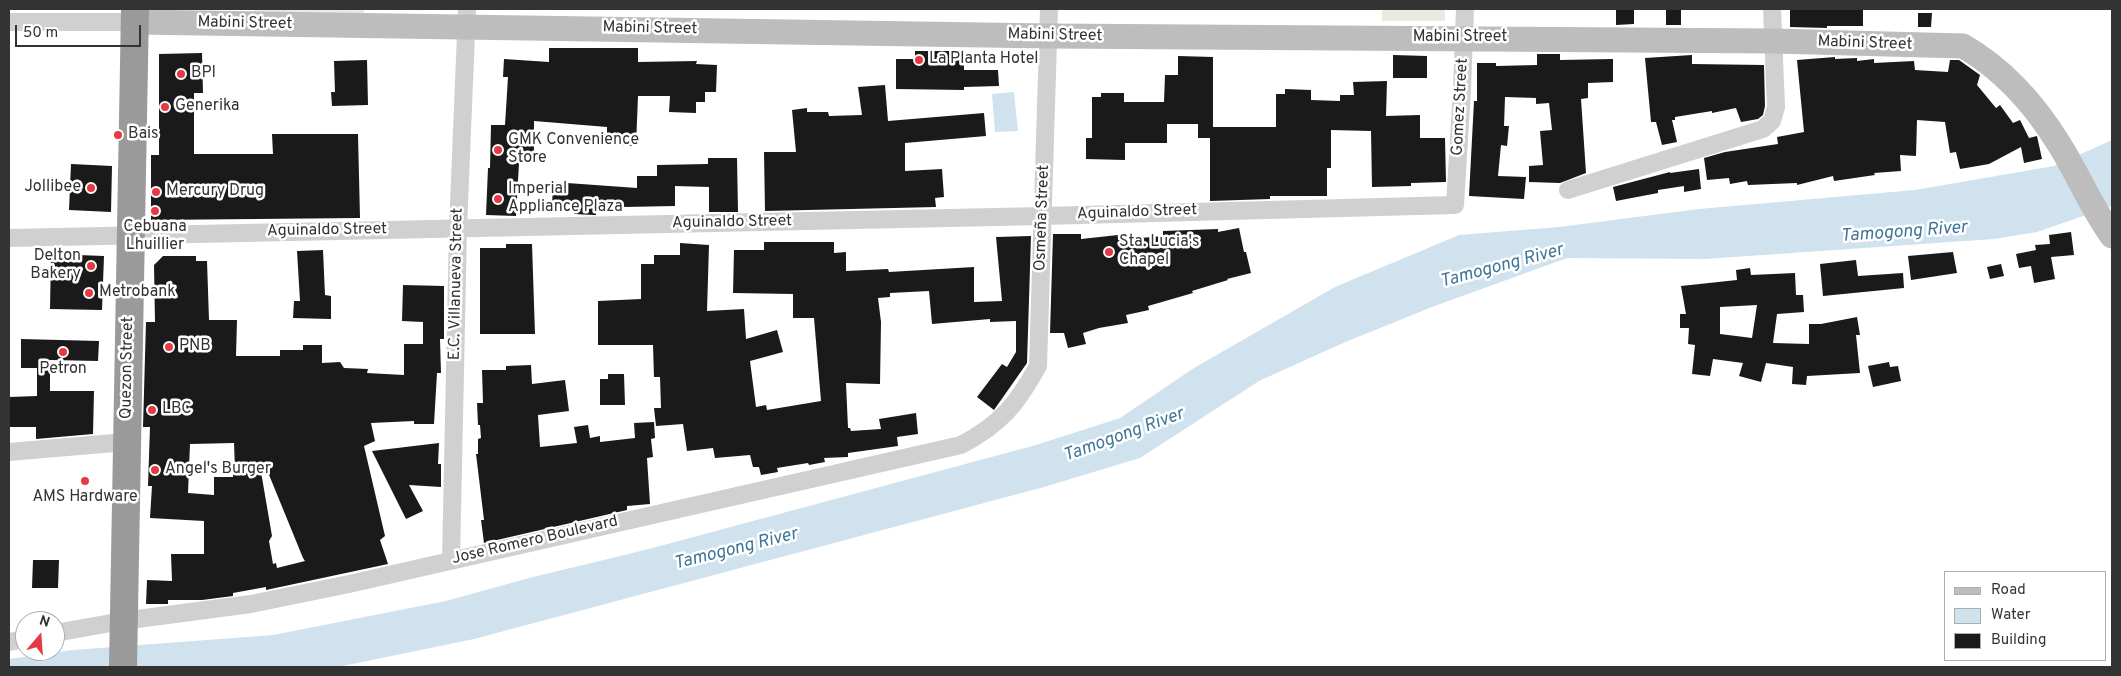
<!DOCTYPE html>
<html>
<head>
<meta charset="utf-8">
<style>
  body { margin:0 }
  #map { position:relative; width:2121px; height:676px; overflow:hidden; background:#fff; font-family:Overpass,sans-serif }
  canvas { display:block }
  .frame { position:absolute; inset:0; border:10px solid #333; pointer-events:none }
  .legend { position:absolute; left:1944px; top:571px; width:162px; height:90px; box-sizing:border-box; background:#fff; border:1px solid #adadad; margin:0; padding:6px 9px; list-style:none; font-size:15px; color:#333 }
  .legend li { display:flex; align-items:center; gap:10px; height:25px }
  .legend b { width:25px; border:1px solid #adadad }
  .north { position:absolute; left:15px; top:611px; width:50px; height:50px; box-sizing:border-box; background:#fff; border:1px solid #adadad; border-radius:50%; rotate:18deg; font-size:14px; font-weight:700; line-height:20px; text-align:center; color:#333 }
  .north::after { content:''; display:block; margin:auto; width:18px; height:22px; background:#e63946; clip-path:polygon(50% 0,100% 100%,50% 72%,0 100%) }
  .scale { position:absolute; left:15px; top:25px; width:126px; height:22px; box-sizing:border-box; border:2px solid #333; border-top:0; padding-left:6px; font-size:15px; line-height:18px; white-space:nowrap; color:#333; -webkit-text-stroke:4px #fff; paint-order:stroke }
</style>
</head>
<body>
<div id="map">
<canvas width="2121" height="676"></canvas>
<div class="frame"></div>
<ul class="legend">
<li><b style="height:6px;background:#bdbdbd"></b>Road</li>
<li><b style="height:14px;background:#cfe2ee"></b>Water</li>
<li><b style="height:14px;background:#1a1a1a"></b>Building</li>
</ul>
<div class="north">N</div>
<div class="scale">50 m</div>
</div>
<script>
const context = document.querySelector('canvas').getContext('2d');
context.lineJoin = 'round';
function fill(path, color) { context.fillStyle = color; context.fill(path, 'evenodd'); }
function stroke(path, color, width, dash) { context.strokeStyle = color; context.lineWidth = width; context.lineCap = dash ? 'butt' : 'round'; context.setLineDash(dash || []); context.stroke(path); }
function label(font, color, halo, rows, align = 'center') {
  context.font = font + ' Overpass,sans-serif'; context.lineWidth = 5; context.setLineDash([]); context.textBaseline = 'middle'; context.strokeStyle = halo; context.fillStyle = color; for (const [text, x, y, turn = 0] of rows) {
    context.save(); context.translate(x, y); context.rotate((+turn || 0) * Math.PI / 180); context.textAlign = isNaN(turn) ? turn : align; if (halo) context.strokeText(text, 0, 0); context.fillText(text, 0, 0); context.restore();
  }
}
fill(new Path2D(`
  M254,9H364V17H254Z
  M1382,9H1445V21H1382Z`), '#e6ecdf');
fill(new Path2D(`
  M1014,92L1018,131L995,132L992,94Z
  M2112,140V206L2037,232L1994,239L1705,259L1567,258L1432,307L1343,343L1259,381L1140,458L1044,487L474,639L338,667H9V659L73,650L273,635L446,601L529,578L645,550L1036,445L1120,418L1194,368L1335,287L1459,235L1559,227L1699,209L1915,190L2054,166Z`), '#cfe2ee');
fill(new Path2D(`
  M1616,9H1634V24L1616,25Z
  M1666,9H1681V25H1666Z
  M1790,9H1863V26H1827V28L1790,27Z
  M1918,13H1932L1931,27H1918Z
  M549,48H638V62L697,61L696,64L717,65L716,92H705V102H696V113L669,112L670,96H638L636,146L607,145V127L534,121V163H519L516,216L486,215L488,168H490L491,125H505L508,77H503L504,59L549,62Z
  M915,51H964V70H998L999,86L964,87V90L896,89V59H915Z
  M202,53L203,93H194V154H273L272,134H358L360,218L151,220V155H159V54Z
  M1537,54H1560V60L1613,59V82L1588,83V98L1581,99L1586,173L1560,183L1529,182V166L1543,165L1540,131L1552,130L1549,103L1536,104V98L1505,97L1504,126H1509L1507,146L1501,145L1498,176L1526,177L1524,199L1469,196L1474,101H1477V63H1496V66L1537,65Z
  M1393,55L1427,56V78H1393Z
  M1692,55V64L1764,65L1765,106L1763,115L1758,119L1741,122L1736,108L1712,113V111L1675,117V120H1672L1677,142L1662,145L1656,122H1651L1645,58Z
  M1178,56L1213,57V127H1276V94H1285V89L1311,90V100L1340,101V95H1354L1353,82L1387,81L1386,116L1420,115V138H1445L1446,182L1411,183V186L1372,187L1371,131L1331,130V168H1327V196H1270V199L1210,201V138H1198V124H1167V143H1125V160L1086,159V138H1092V97H1101V93H1124V102H1164L1165,75H1178Z
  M1835,57V59L1857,58V61L1874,59V63L1914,61L1915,70L1948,72L1950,60H1959L1980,75L1977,85L1996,108L2000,105L2013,123L2020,120L2029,138L2037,136L2042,159L2024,163L2021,147L1989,164L1960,169L1956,152L1950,153L1945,122L1917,120L1916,156L1900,155L1901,171L1874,173L1875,175L1834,181L1833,176L1797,185V183L1748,185L1747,181L1730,184L1729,178L1707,180L1704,158L1725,152L1778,144L1777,137L1804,132L1797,60Z
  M367,60L368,105L332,106L331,92H335L334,61Z
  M885,85L888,121L984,113L986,136L905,143V171L942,169L944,197L935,198L936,207L765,211L764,152H796L792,110L807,108V112H828L829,116L862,115L858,87Z
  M708,158H737L738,212H709V187L675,186V206L624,207V210L596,208V215H593L574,214L575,208L552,207L553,182L637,188V176H657V165L708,164Z
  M71,164L112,166L111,212L69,210Z
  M1699,169L1701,189L1684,192V186L1658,190V193L1616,201L1613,187L1670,172V173Z
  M1239,228L1244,252H1246L1251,273L1227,279L1228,280L1192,291L1193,293L1148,306L1149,310L1126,315L1128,323L1099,328L1083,333L1086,344L1068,348L1064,333H1050L1053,234H1081V239L1118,235V240L1163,236V231L1218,229V232Z
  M2071,232L2074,255L2051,257L2055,279L2034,283L2031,266L2019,268L2016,254L2036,250L2035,245L2050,244L2049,235Z
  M1031,236L1027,363L994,410L977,397L1002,364L1007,367L1016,352V321L990,322V319L932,324L929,291L890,293V297L878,298L881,322L880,384L846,383L848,428H850L851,431L881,429L879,419L916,413L918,434L897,437L898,446L848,453V457L824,458L825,462L809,465L808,463L777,468L778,472L761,475L759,467H753L750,455L715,458L713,448L687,451L683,424L656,426L654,408H661L660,377H654L653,345H598V301L641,299V264H654V255H680V243L709,245L707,311L744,309L746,339L777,330L783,352L750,361L756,407L766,405L767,410L821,401L814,318H793V294L733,293L734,250H764V242H834V253L846,252V271L888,269L889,272L974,267V302L1002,301L996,237Z
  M506,244H532L535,334H480V248H506Z
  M323,250L325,295L331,296V319L293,318L294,301H300L297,251Z
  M1953,252L1957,273L1911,280L1908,256Z
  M51,254L104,256L102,310L50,309Z
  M163,256H196V261H207L209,320H237L236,356H280V350H303V345H322V363L340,362L344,368L368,369L367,373L404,375V344H423V322L402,321L403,285L444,286V339H440L441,373H437L434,424H414V421L371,423L375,441L364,446L385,536L380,540L388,564L266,590V587L233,593V596L202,600H168V604H146L147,580L172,581L171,554H204V521L150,518L152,486H148L150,427H143L146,322H155L154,265ZM234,443L235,470H233V477H214V495L188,493L190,444ZM265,465L303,558L305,561L277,568L276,563L273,564L269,541L272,536L260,466Z
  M1856,260L1858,276L1903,273L1904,288L1823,296L1820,264Z
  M2001,264L2004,276L1990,279L1987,267Z
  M1750,268L1751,275L1795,273L1796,295H1803L1804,312L1777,314L1773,343L1809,344V324H1821L1857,317L1860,335H1856L1860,373L1807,376L1806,385L1792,384L1793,367L1766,363L1761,382L1739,376L1743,363L1713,359L1710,376L1692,374L1695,345L1688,344L1689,328H1680V314H1686L1681,286L1737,280L1736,270ZM1757,305L1752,338L1720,334V307Z
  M21,339L99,341L98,361L50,360V391H94L93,434L36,439V427H9V397L37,396V368H21Z
  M1889,362L1890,367L1898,366L1901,381L1873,387L1868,366Z
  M531,365L532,384L565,380L569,411L538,415L540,447L577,443L574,427L588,425L590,438L600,436V442L635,438L634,423L654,422L655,438L651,439L653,457L647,458L650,504L627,506V510L484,543L481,520H484L476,454H478V439L481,438L480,425H478L477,403H483L482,370H506V366Z
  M608,374H624L625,405H600V379H608Z
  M439,443L438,464H441V487L409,485L423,511L406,519L372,451Z
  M33,560H59L58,588H32Z`), '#1a1a1a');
stroke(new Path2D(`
  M9,22H135
  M1568,190L1763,129L1772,121L1776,107L1772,9
  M9,238L1043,216L1455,205L1462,89L1465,9
  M9,452L126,442
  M451,560L458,229L467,9
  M55,633L122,621L251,604L349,584L961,445C1001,424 1017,404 1038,366L1049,9
  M9,642L25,639`), '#d0d0d0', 18);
stroke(new Path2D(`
  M135,22L1049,36L1773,41L1963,46C2003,69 2035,105 2059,144C2078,174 2091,207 2112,236`), '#bdbdbd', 25);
stroke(new Path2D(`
  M123,667L135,9`), '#9a9a9a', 28);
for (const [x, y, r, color] of [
  [919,60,5,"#e63946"],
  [181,74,5,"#e63946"],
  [165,107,5,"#e63946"],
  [118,135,5,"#e63946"],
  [498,150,5,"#e63946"],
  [91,188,5,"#e63946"],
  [156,192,5,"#e63946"],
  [498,199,5,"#e63946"],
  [155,211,5,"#e63946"],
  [1109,252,5,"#e63946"],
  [91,266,5,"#e63946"],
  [89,293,5,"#e63946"],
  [169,347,5,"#e63946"],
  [63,352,5,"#e63946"],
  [152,410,5,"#e63946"],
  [155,470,5,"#e63946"],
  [85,481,5,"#e63946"]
]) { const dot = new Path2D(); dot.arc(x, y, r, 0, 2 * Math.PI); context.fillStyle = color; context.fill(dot); stroke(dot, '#fff', 2); }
label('16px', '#333', '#fff', [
  ["Mabini Street",245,24,1],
  ["Mabini Street",650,29,1],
  ["Mabini Street",1055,36,1],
  ["Mabini Street",1460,38],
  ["Mabini Street",1865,44,2],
  ["Gomez Street",1461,107,-87],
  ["Aguinaldo Street",1137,213,-2],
  ["Osmeña Street",1043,218,-88],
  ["Aguinaldo Street",732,223,-1],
  ["Aguinaldo Street",327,231,-1],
  ["E.C. Villanueva Street",457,284,-89],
  ["Quezon Street",128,368,-89],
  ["Jose Romero Boulevard",535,541,-13]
]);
label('16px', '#333', '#fff', [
  ["La Planta Hotel",929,60],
  ["BPI",191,74],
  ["Generika",175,107],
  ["Bais",128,135],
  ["GMK Convenience",508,141],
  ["Store",508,159],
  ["Jollibee",81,188,"right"],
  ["Imperial",508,190],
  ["Appliance Plaza",508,208],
  ["Mercury Drug",166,192],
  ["Cebuana",155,228,"center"],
  ["Lhuillier",155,246,"center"],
  ["Sta. Lucia's",1119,243],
  ["Chapel",1119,261],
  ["Delton",81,257,"right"],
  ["Bakery",81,275,"right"],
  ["Metrobank",99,293],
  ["PNB",179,347],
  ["Petron",63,370,"center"],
  ["LBC",162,410],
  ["Angel's Burger",165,470],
  ["AMS Hardware",85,498,"center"]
], 'left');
label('italic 18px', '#3f7597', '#fff', [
  ["Tamogong River",1904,233,-4],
  ["Tamogong River",1502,267,-15],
  ["Tamogong River",1124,436,-20],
  ["Tamogong River",736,550,-14]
]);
</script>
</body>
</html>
